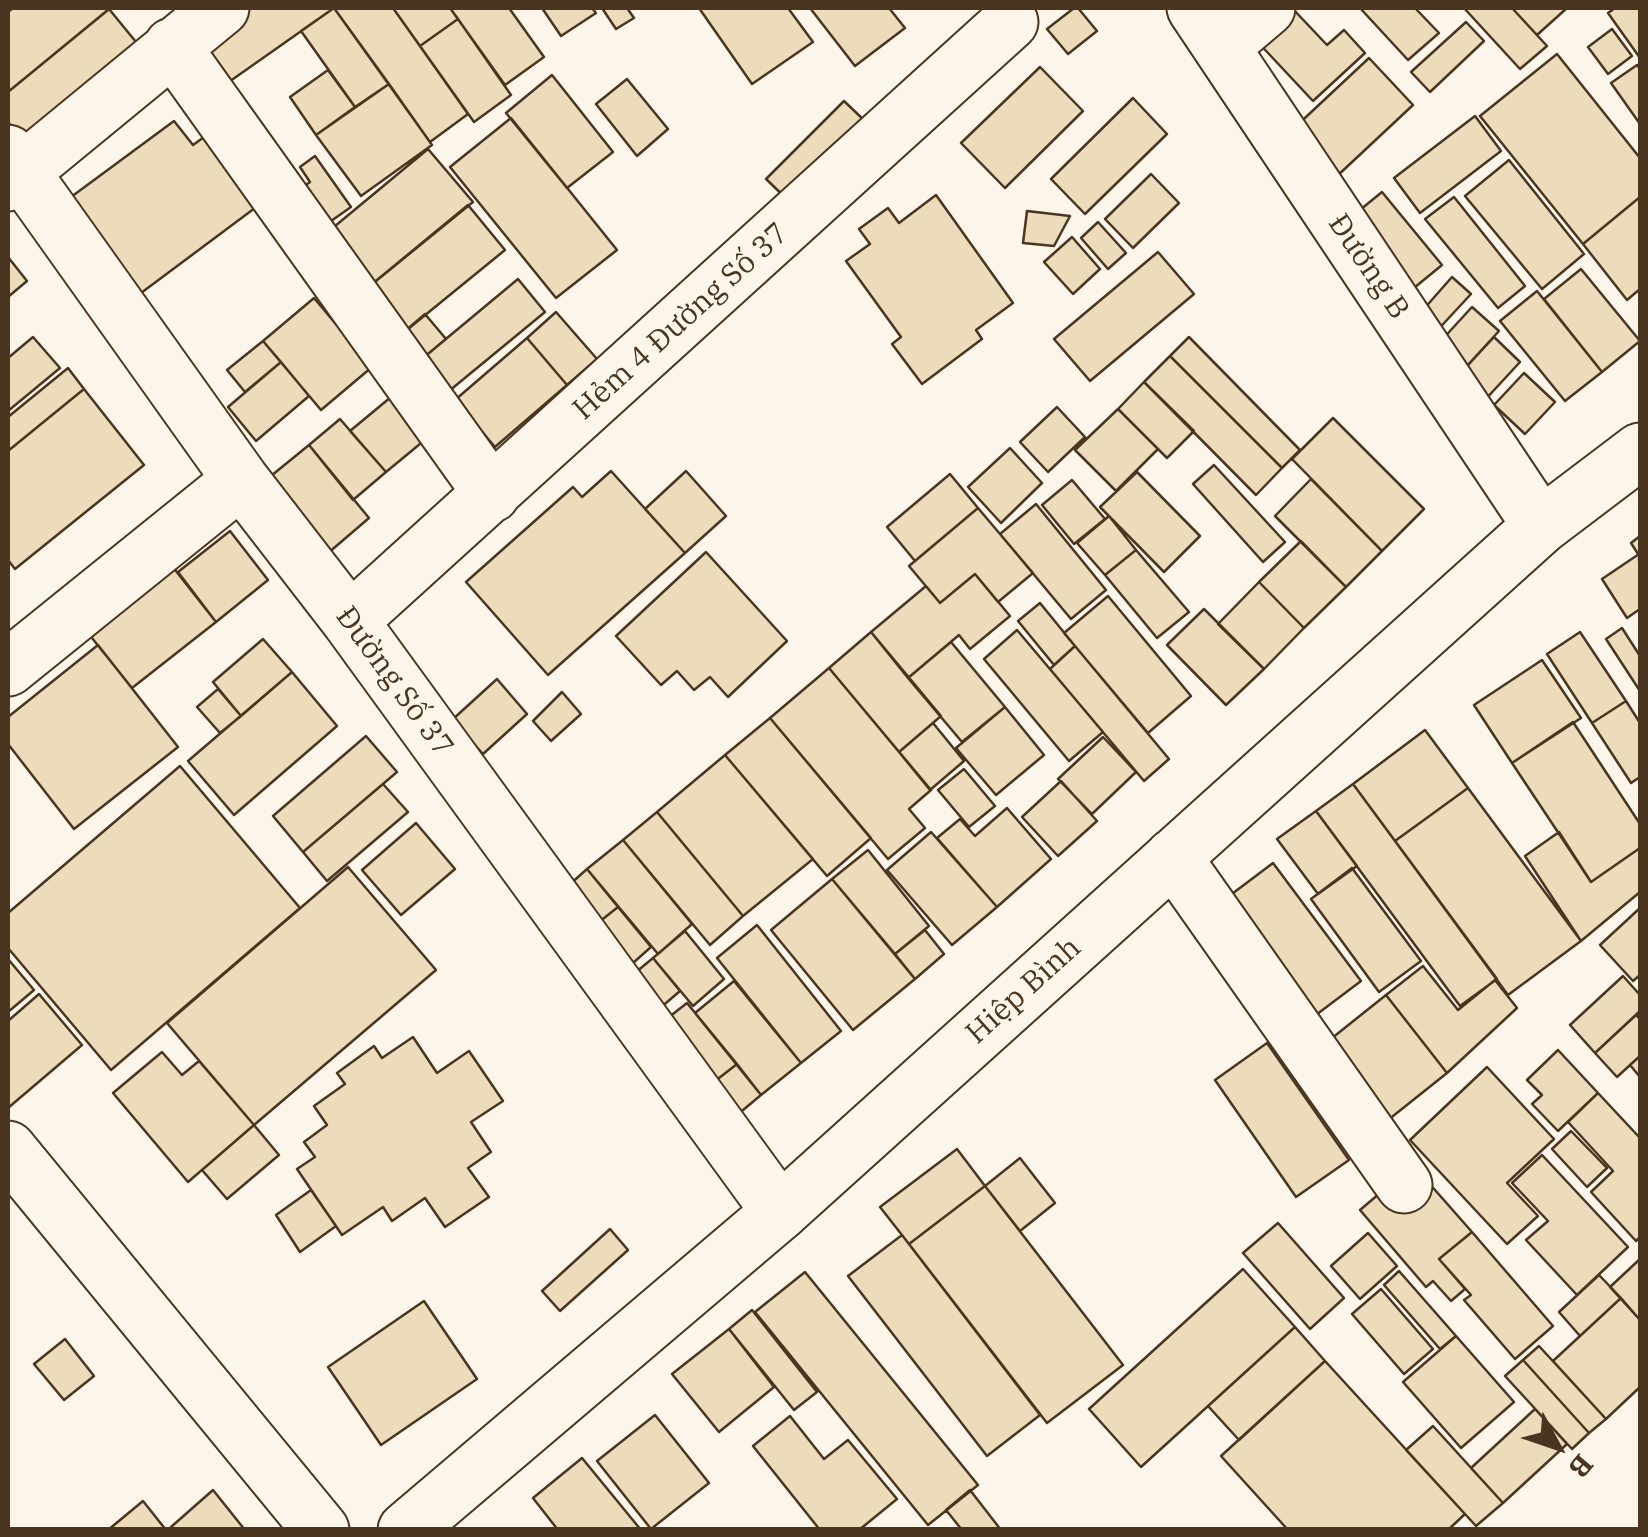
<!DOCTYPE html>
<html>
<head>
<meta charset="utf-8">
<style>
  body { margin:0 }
  #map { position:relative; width:1648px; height:1537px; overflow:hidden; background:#fbf6e9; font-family:"IBM Plex Serif",serif }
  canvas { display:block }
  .frame { position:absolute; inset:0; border:10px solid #4a3520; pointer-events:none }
  .north { position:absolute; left:1508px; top:1397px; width:100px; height:100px; -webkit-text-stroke:8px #fbf6e9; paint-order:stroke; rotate:130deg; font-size:28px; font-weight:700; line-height:40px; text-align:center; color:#4a3520 }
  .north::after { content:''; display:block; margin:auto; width:35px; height:45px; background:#4a3520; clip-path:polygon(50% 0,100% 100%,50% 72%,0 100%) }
</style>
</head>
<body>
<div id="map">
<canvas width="1648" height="1537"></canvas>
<div class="frame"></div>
<div class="north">B</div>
</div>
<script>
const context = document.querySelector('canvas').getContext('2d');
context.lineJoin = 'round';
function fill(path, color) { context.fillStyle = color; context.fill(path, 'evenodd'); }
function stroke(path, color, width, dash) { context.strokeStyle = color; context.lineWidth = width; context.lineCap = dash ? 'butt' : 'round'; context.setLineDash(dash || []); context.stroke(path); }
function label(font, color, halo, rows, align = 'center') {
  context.font = font + ' "IBM Plex Serif",serif'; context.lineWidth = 8; context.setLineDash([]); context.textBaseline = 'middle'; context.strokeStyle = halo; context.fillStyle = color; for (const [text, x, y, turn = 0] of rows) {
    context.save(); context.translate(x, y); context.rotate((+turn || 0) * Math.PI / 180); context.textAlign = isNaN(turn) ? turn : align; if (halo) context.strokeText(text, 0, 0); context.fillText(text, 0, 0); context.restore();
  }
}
const building = new Path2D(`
  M13,8H107L108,10L8,92V12Z
  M248,8H334L226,84L198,43Z
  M334,8L389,84L355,107L301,31Z
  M334,8H393L468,114L430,142Z
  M393,8H450L458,19L420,46Z
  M450,8H509L544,57L505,85Z
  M542,8H592L596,13L561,36Z
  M602,8H627L634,18L616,29Z
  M699,8H788L813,42L752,84Z
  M810,8H889L905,28L855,66Z
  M1074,8H1078L1097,31L1068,54L1047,29Z
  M1292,8L1327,45L1344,30L1365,53L1313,101L1254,38Z
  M1360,8H1415L1439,33L1408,60Z
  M1464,8H1512L1547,46L1520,69Z
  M1512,8H1567L1537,35Z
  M1615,8H1640V58L1608,13Z
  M109,9L150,59L35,155L8,122V92Z
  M458,19L511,95L474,122L420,46Z
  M1466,22L1484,41L1430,92L1411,72Z
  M1612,29L1632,56L1608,74L1588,47Z
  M1557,54L1640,158V197L1583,244L1480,116Z
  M1369,58L1413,105L1335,178L1291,131Z
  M1637,65L1640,69V124L1611,83Z
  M1040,67L1083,111L1005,188L961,143Z
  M328,70L355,107L316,135L290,97Z
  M552,75L613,152L567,188L506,113Z
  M627,79L668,129L637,156L596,104Z
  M389,84L432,145L361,196L316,135Z
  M1133,98L1167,134L1085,214L1051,179Z
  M844,101L868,124L791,203L766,179Z
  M1475,116L1501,151L1420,213L1394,178Z
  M511,118L617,250L556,298L450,167Z
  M174,121L193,145L211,132L263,202L137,296L67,200Z
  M428,149L473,202L360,294L317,241Z
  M315,156L351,207L314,233L289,197L310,182L300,167Z
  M1509,160L1584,254L1542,289L1465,196Z
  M1151,174L1179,203L1133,248L1105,219Z
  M1382,192L1442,265L1403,297L1344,223Z
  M936,195L1013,303L976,330L982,339L922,384L892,344L901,337L846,261L870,244L859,229L888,208L899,223Z
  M1454,197L1525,286L1498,308L1425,219Z
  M1640,197V289L1627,300L1583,244Z
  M468,205L505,250L397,338L360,294Z
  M1027,211L1070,216L1054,246L1023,243Z
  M1098,222L1126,253L1108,269L1081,238Z
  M1072,237L1100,269L1073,294L1044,262Z
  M1158,252L1194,294L1090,381L1054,339Z
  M8,257L27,281L8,297Z
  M1581,269L1640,341L1602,372L1544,299Z
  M1452,277L1471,294L1433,335L1415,319Z
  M518,279L545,312L443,396L417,363Z
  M1537,291L1602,372L1565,401L1500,321Z
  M314,298L372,367L321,410L263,341Z
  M1472,307L1499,331L1465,368L1439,343Z
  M556,312L597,359L567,385L527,338Z
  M425,314L446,339L417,363L397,338Z
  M33,337L60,368L8,411V358Z
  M1189,337L1300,450L1282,468L1170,356Z
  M1494,337L1520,362L1484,401L1458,376Z
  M527,338L567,385L495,447L455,400Z
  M263,341L281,362L245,392L227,370Z
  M1170,356L1282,468L1256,495L1144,382Z
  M281,362L309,396L256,441L228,407Z
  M68,368L84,389L8,451V417Z
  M1524,373L1555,402L1525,434L1494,405Z
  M1144,382L1194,431L1167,458L1118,409Z
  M84,389L144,465L15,569L8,560V451Z
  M391,397L426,439L386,472L350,431Z
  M1057,407L1085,437L1048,472L1020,442Z
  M1118,409L1158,449L1116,491L1075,450Z
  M1333,418L1424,509L1382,551L1292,459Z
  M340,419L386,472L353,500L309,445Z
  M309,445L369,518L327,554L266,480Z
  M1010,448L1042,483L1001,523L968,487Z
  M1214,465L1285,542L1263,562L1193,484Z
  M611,471L685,553L548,675L466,582L573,487L582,497Z
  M686,471L726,516L685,553L645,509Z
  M1137,472L1200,536L1164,572L1100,507Z
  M950,474L978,508L915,561L887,527Z
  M1311,479L1382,551L1346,587L1275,516Z
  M1072,480L1105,519L1074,544L1042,505Z
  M1036,504L1106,590L1071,619L1000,534Z
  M978,508L1033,573L998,602L975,574L940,603L909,566Z
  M1109,516L1136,550L1105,575L1077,543Z
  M230,531L268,580L216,622L178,572Z
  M1640,536V557L1631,543Z
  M1301,541L1346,587L1304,628L1259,582Z
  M1136,550L1189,612L1157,638L1105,575Z
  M706,552L787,641L728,697L710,677L694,690L677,671L661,685L616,636Z
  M1639,554L1640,609L1627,618L1602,579Z
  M172,566L216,622L132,688L88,633Z
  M975,574L1010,616L970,649L959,635L908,678L871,632L926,586L940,603Z
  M1259,582L1304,628L1264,669L1218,624Z
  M1108,596L1191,696L1148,733L1064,633Z
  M1040,603L1075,646L1054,665L1018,621Z
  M1204,609L1264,669L1226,705L1167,645Z
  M1622,628L1640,656V691L1606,639Z
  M1017,630L1103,732L1069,761L984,659Z
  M871,632L941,716L899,752L829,668Z
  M1580,632L1626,701L1592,723L1547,654Z
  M263,639L292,672L241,716L213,682Z
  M951,642L1005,707L962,742L908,678Z
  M98,645L178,747L74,829L8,744V717Z
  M1075,646L1169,759L1144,781L1050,669Z
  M1542,660L1581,718L1512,763L1474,705Z
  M829,668L931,790L909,809L925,828L888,859L770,718Z
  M292,672L337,726L234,815L188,761Z
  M497,679L527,714L483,754L452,720Z
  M218,689L241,716L220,733L197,707Z
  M562,692L581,714L551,741L533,721Z
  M1626,701L1640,723V777L1631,783L1592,723Z
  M1005,707L1044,755L996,795L956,748Z
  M770,718L871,838L827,876L725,755Z
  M1573,722L1640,824V848L1591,882L1512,763Z
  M933,723L964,761L930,790L899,752Z
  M1425,730L1468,788L1395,841L1353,784Z
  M366,736L397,772L303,852L273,816Z
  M1103,737L1136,772L1092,814L1058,779Z
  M725,755L813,859L743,916L657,812Z
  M180,766L300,908L111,1070L8,948V913Z
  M964,769L995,806L969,827L938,790Z
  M1061,781L1097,821L1058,856L1022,817Z
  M383,784L408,812L327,881L303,852Z
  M1353,784L1497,979L1460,1006L1316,811Z
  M1468,788L1581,941L1508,995L1395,841Z
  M1007,808L1051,859L997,907L937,838L960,819L975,836Z
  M1316,811L1357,866L1318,894L1277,839Z
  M657,812L743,916L710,945L623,840Z
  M416,823L455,869L401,915L362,870Z
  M931,832L997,907L952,945L887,870Z
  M1559,832L1591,882L1640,848V892L1581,941L1525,856Z
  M623,840L692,924L658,954L587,869Z
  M868,850L929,926L895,954L832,879Z
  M1273,863L1361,981L1284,1039L1196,921Z
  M348,867L436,970L254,1125L167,1023Z
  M1352,868L1421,961L1379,992L1311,899Z
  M587,869L618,907L589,930L559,894Z
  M832,879L915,979L853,1030L771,930Z
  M618,907L651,947L624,971L589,930Z
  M1640,908V975L1633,981L1600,945Z
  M757,925L841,1031L801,1063L717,958Z
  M925,930L944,954L915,979L895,954Z
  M685,931L724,979L693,1006L653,958Z
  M653,958L680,991L645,1021L618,987Z
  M8,959L34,990L8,1012Z
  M1423,966L1458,1010L1495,980L1517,1008L1447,1073L1386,995Z
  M1623,976L1640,995V1011L1595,1053L1570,1025Z
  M734,981L801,1063L761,1095L695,1013Z
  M39,994L82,1045L8,1108V1021Z
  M1386,995L1447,1073L1368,1136L1307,1058Z
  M687,1003L737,1064L705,1089L655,1028Z
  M1636,1015L1640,1019V1056L1617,1077L1595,1053Z
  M413,1037L437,1073L469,1051L503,1101L471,1122L491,1152L468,1168L489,1197L445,1227L425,1198L392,1221L383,1207L342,1235L297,1169L315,1157L304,1142L327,1125L314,1106L345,1084L337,1073L374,1046L382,1058Z
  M1267,1043L1349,1160L1296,1197L1215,1080Z
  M1558,1050L1598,1093L1558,1131L1532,1104L1542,1095L1527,1080Z
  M162,1052L182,1075L199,1061L254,1125L188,1182L113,1093Z
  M1640,1056V1077L1630,1065Z
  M737,1064L761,1095L730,1121L705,1089Z
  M1487,1067L1554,1139L1507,1183L1538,1216L1507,1244L1410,1140Z
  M1598,1093L1640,1138V1237L1636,1241L1591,1192L1613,1171L1568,1122Z
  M254,1125L279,1155L227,1199L202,1170Z
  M1571,1131L1607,1168L1587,1187L1552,1149Z
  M957,1149L985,1186L909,1244L880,1207Z
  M1542,1155L1628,1247L1577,1295L1526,1240L1548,1221L1512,1183Z
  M1020,1158L1055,1203L1020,1231L985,1186Z
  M1413,1165L1472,1232L1439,1259L1465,1289L1451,1301L1433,1281L1426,1287L1360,1210Z
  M985,1186L1123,1365L1047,1423L909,1244Z
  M311,1190L336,1226L300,1252L276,1215Z
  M1278,1223L1344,1298L1310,1329L1243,1253Z
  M610,1229L628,1250L560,1311L542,1291Z
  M1472,1232L1553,1326L1515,1359L1464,1300L1471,1295L1439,1259Z
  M1368,1233L1397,1266L1360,1299L1331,1266Z
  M902,1235L1040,1415L987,1456L848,1276Z
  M1640,1259V1320L1610,1287Z
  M1243,1269L1295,1327L1141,1467L1089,1409Z
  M1399,1271L1456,1336L1440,1349L1384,1285Z
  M805,1272L978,1485L928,1525L755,1312Z
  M1599,1275L1621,1298L1580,1336L1559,1312Z
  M1381,1289L1433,1349L1404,1374L1352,1314Z
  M1621,1298L1640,1320V1387L1606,1419L1553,1361Z
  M424,1301L477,1379L381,1445L328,1367Z
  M752,1310L817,1392L794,1410L729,1329Z
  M1295,1327L1325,1361L1239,1440L1208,1406Z
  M729,1329L774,1387L719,1432L672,1374Z
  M1456,1336L1514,1402L1461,1448L1403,1382Z
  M65,1339L94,1376L64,1400L34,1364Z
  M1539,1346L1606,1419L1589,1433L1523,1360Z
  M1523,1360L1589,1433L1572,1449L1505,1376Z
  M1325,1361L1465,1514L1448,1530H1288L1221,1456Z
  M1535,1409L1567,1444L1503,1503L1471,1468Z
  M655,1415L709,1483L651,1529L597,1461Z
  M790,1416L824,1459L848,1440L897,1499L859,1530H820L753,1446Z
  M1433,1426L1503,1503L1476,1526L1406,1450Z
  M582,1458L641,1530H558L533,1498Z
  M213,1490L245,1530H173L171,1527Z
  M970,1490L1001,1530H962L946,1510Z
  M143,1501L166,1530H108Z`);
fill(building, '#ecdcbc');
stroke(building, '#4a3520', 2.5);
const street = new Path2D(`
  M1195,8L1541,526
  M172,46L492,494
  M1221,47L1267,8
  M8,153L241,480L350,621L780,1212
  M8,183L221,8
  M350,621L1010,22
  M8,668L241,480
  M1173,857L1404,1185
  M8,1149L321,1530`);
const secondary = new Path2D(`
  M406,1530L780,1212L1541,526L1640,451`);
stroke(street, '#4a3520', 59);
stroke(secondary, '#4a3520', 59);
stroke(street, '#fbf6e9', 55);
stroke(secondary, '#fbf6e9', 55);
label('30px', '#4a3520', '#fbf6e9', [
  ["Đường B",1368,267,56],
  ["Hẻm 4 Đường Số 37",681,322,-42],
  ["Đường Số 37",394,682,54],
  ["Hiệp Bình",1024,991,-42]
]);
</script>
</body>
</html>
